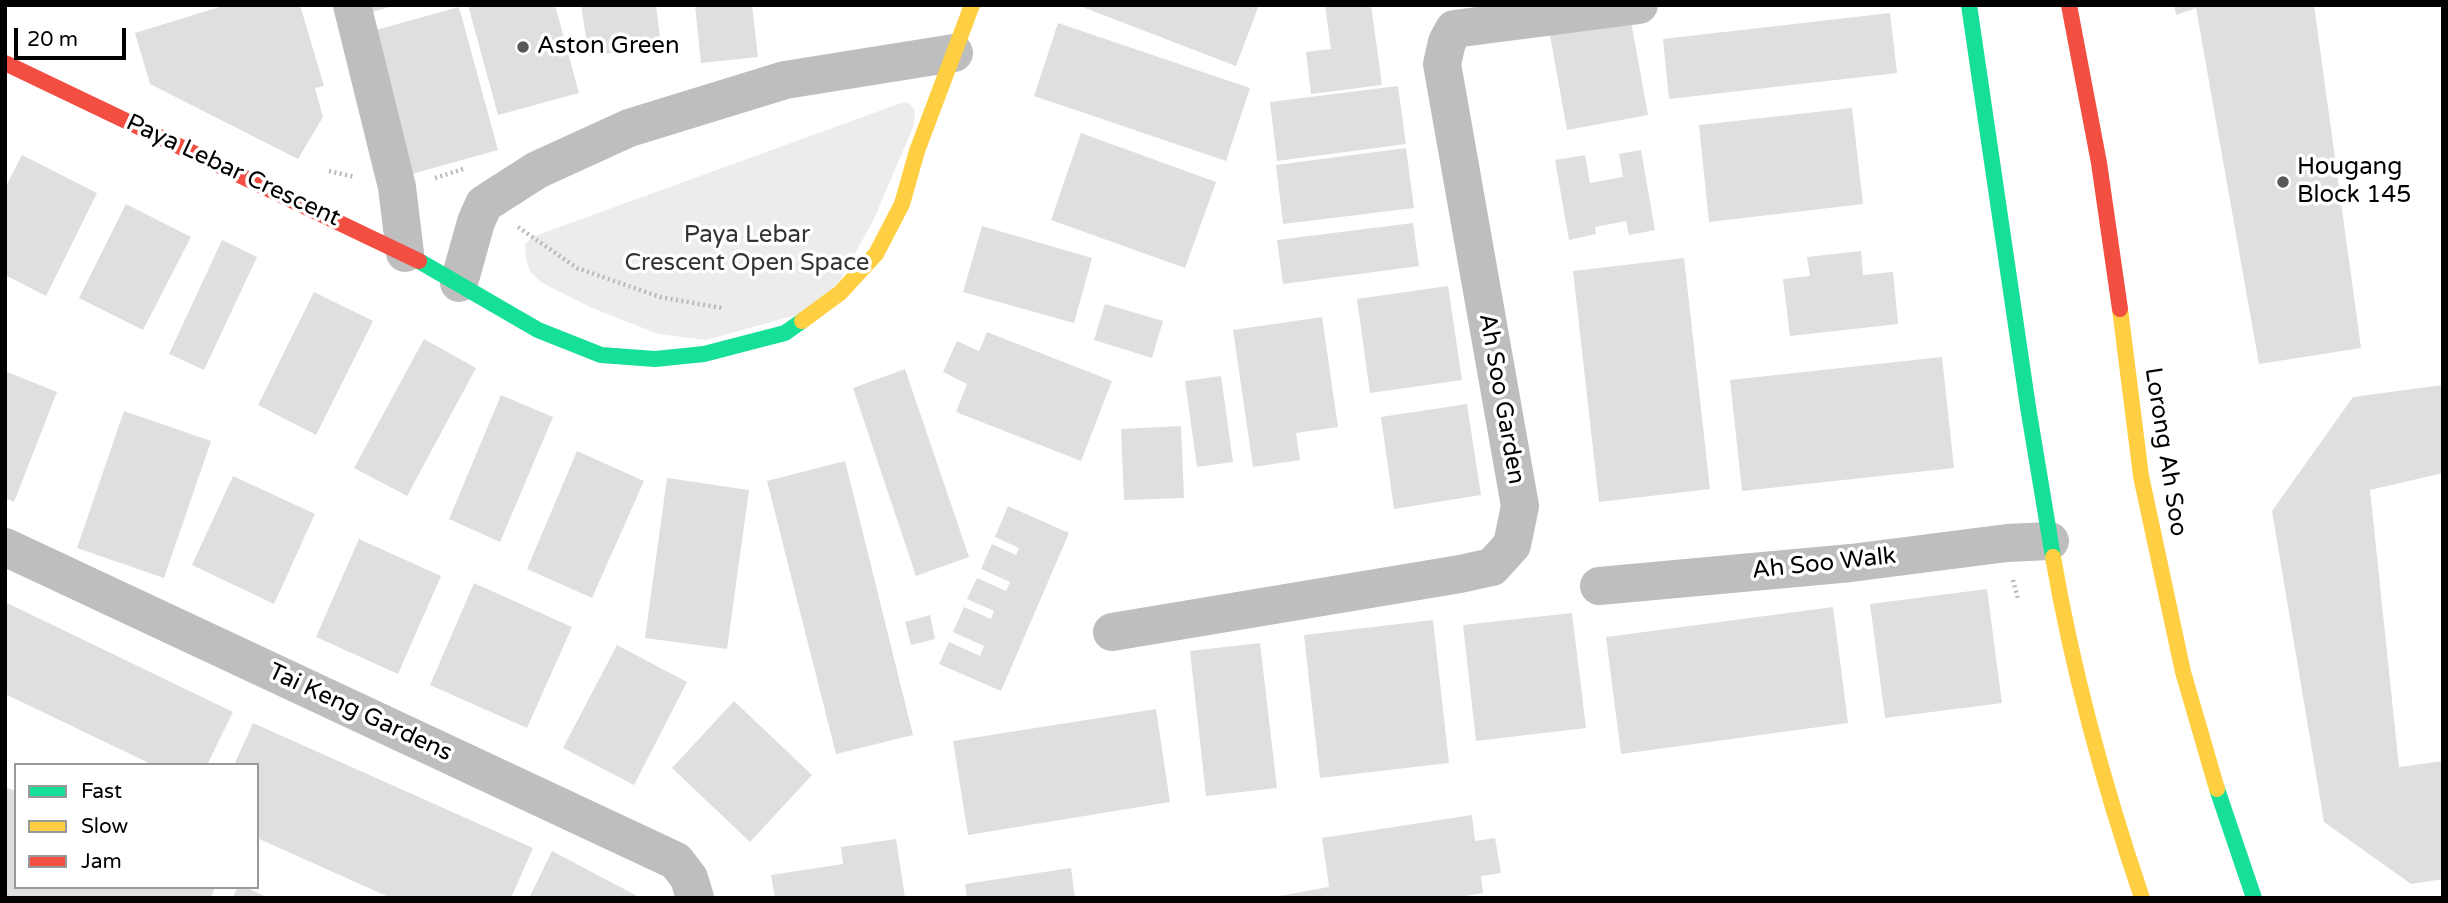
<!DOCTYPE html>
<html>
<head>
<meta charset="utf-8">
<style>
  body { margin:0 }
  #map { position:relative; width:2448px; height:903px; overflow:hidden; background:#fff; font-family:"Varela Round",sans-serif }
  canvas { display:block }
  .frame { position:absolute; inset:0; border:7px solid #000; pointer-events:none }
  .legend { position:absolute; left:14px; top:763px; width:245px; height:126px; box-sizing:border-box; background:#fff; border:2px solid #999; margin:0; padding:9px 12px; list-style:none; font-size:21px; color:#000 }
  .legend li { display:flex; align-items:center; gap:14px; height:35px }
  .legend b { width:35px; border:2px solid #999 }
  .scale { position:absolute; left:14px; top:28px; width:112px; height:32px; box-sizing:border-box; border:4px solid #000; border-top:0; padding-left:9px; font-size:21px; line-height:24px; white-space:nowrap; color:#000; -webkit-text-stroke:5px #fff; paint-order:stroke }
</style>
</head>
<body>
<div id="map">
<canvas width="2448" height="903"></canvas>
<div class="frame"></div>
<ul class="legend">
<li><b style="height:9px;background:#16e098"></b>Fast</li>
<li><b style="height:9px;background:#ffcf43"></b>Slow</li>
<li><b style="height:9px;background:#f24e42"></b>Jam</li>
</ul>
<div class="scale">20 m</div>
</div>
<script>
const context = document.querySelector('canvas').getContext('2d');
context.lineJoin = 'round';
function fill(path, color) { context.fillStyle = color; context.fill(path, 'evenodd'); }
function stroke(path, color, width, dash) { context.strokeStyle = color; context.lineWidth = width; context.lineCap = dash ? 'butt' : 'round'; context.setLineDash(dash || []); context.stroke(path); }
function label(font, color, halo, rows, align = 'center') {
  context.font = font + ' "Varela Round",sans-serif'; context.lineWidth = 7; context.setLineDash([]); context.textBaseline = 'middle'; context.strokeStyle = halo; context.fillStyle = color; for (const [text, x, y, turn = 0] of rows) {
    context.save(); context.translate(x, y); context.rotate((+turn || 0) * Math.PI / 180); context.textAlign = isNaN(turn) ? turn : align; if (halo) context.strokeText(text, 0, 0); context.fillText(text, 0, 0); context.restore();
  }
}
fill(new Path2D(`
  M904,102L910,104L915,111L914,125L873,221L841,279L814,310L706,340L658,334L590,307L542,283L530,271L526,259L525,244L532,237Z`), '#ececec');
fill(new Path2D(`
  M226,5H300L324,86L315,88L323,117L298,159L150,84L135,33Z
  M358,5H394V6L360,15Z
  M468,5H555L579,93L498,115Z
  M581,5H656L661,46L589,56Z
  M695,5H752L758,57L701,63Z
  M1077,5H1259L1236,66Z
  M1325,5H1371L1382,85L1311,94L1306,52L1331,49Z
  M2174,5H2314L2361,348L2259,364L2196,8L2176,15Z
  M459,7L498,150L412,174L372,31Z
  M1890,13L1897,73L1669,99L1663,39Z
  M1630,16L1648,115L1567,130L1549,30Z
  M1058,23L1250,88L1226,161L1034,96Z
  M1398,86L1406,144L1277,161L1270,102Z
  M1852,108L1863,204L1709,222L1699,125Z
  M1081,133L1216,182L1185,268L1051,220Z
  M1406,148L1414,208L1283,224L1276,165Z
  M1641,150L1655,230L1629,235L1626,221L1595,227L1596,234L1569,240L1555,160L1585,155L1590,183L1623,177L1619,154Z
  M22,155L97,193L46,296L5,275V188Z
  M126,204L191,237L143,330L79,298Z
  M1413,223L1419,266L1283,284L1277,240Z
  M982,226L1092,258L1074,323L963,292Z
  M222,240L257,257L204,370L169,354Z
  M1861,251L1863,275L1893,272L1898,324L1790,336L1783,279L1810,276L1807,257Z
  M1684,258L1710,489L1599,502L1573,271Z
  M1448,286L1462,380L1370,393L1357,299Z
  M314,292L373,321L316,435L258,405Z
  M1105,304L1163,321L1152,358L1094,340Z
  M1322,317L1338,427L1296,433L1300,460L1253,467L1233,330Z
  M987,332L1112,381L1081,461L956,412L967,384L943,372L957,341L979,351Z
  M424,339L476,368L407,496L354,468Z
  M1942,357L1954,468L1742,491L1730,380Z
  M905,369L969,557L916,576L853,388Z
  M5,371L57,392L14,502L5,498Z
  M1221,376L1233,462L1197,467L1185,381Z
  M2443,385V473L2370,490L2399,767L2443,761V879L2411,884L2324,822L2272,511L2353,397Z
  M501,395L553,417L500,542L449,519Z
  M1467,404L1481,495L1394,509L1381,417Z
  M124,411L211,441L164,578L77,548Z
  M1181,426L1184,498L1124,500L1121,429Z
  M577,451L644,481L592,598L527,569Z
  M845,461L913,735L836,754L767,481Z
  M233,476L315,514L274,604L192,565Z
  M667,478L749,490L727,649L645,638Z
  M1008,506L1069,533L1001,691L939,664L949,642L980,656L984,646L953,632L964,607L991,619L994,611L967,599L977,578L1006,591L1010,582L981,569L992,544L1016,555L1019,548L995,537Z
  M359,539L441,576L398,674L316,637Z
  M474,583L572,627L527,728L430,685Z
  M1987,589L2002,703L1885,718L1870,604Z
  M5,602L233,712L207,765H153L5,694Z
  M1833,607L1848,723L1621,754L1606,637Z
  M1572,613L1586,728L1476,741L1463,625Z
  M930,615L935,639L911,645L905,622Z
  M1433,620L1449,763L1320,778L1304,635Z
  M1260,643L1277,788L1206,796L1190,651Z
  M617,645L687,682L634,785L563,748Z
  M734,701L812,775L750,842L672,768Z
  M1156,709L1170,802L968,835L953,741Z
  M253,723L533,848L511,898H391L257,838V765H234Z
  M5,787L16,791V887H215L211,898H12L5,895Z
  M1472,815L1475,841L1495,838L1501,873L1481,876L1483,893L1453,898H1268L1329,887L1322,838Z
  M896,839L905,898H775L771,875L843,864L841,847Z
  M552,851L641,898H529Z
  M1071,868L1075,898H967L965,884Z
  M237,887H245L269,898H233Z`), '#dfdfdf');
stroke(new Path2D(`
  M329,171L355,177
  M435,178L463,169
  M518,227L577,268L660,297L722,308
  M2013,580L2018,599`), '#b9b9b9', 4.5, [2, 3.5]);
stroke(new Path2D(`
  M352,5L397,187L405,253
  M459,283L476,222L484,204L537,170L629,128L785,80L954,53
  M5,547L676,861L689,878L695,898
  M1599,586L1851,563L2007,543L2050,541
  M1112,632L1460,574L1492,567L1512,545L1520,506L1442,64L1447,42L1454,29L1639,5`), '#bebebe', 38);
stroke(new Path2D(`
  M1969,5L2028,407L2053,557
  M419,261L538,330L601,355L655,359L704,354L785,333L802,321
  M2217,789L2254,898`), '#16e098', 16);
stroke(new Path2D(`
  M2120,309L2141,476L2183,672L2217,789
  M802,321L840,293L876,254L902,204L917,151L972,5
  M2053,557C2073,673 2104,786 2142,898`), '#ffcf43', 16);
stroke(new Path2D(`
  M2069,5L2099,163L2120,309
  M5,63L419,261`), '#f24e42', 16);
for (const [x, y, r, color] of [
  [523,47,7,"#595959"],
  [2283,182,7,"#595959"]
]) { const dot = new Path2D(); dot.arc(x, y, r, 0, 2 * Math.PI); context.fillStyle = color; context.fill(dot); stroke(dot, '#fff', 2.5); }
label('24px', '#000', '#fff', [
  ["Aston Green",537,47],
  ["Hougang",2297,168],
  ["Block 145",2297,196]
], 'left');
label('24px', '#000', '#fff', [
  ["Paya Lebar Crescent",233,171,25],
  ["Ah Soo Garden",1501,399,80],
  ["Lorong Ah Soo",2165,452,81],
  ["Ah Soo Walk",1824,564,-6],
  ["Tai Keng Gardens",360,713,25]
]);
label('24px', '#333', '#fff', [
  ["Paya Lebar",747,236],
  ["Crescent Open Space",747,264]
]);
</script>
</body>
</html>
